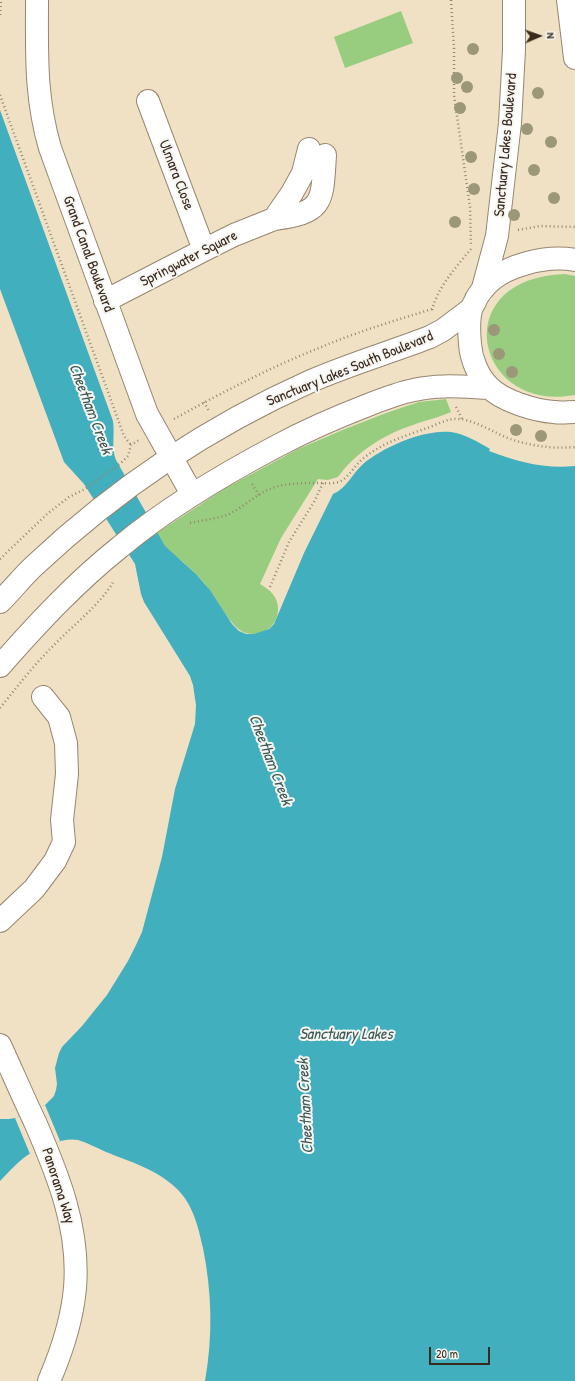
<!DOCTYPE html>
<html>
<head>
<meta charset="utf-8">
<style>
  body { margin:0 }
  #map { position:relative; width:575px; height:1381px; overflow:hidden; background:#f0e1c4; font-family:"Patrick Hand",sans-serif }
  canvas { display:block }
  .north { position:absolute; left:519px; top:16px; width:40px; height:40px; -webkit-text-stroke:3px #f6f6f2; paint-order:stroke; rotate:88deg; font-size:11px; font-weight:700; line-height:16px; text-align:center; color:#3b2a1e }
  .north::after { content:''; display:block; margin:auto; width:14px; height:18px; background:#3b2a1e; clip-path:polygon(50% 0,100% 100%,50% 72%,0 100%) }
  .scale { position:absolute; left:429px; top:1347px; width:61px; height:18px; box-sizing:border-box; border:2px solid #3b2a1e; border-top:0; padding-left:5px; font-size:12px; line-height:14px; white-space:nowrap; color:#3b2a1e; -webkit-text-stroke:3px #f6f6f2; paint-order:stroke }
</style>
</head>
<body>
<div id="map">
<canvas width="575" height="1381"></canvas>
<div class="north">N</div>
<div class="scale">20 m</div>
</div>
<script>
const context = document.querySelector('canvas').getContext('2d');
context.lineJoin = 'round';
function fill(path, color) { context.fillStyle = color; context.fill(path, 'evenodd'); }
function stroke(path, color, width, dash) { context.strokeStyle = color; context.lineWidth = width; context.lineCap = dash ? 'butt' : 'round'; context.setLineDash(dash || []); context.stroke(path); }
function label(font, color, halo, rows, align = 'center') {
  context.font = font + ' "Patrick Hand",sans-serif'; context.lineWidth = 4; context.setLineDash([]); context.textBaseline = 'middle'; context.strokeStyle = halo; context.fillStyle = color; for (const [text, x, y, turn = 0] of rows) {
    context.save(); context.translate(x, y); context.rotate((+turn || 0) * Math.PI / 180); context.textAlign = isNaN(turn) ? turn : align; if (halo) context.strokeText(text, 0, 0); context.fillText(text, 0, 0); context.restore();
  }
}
fill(new Path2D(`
  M401,11L413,43L345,68L334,37Z
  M565,274L575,276V395C475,414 445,278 565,274Z
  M446,399L451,412C438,418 425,420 413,425C383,435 356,452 338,477L328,480L318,479L281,538L260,584C263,586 267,588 270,591C289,609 272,640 246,633C233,630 219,603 211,592C203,580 192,570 182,561C176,556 170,552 165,547C162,543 160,538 157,533L224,489L298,449L345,429L386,413L419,402Z`), '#98cd7f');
fill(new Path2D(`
  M0,110L113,421C115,435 111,448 116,460L165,546L196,574L210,590L232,624L239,631L246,634H254L269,629L274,624L304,553L333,494C347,488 352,474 363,464C383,447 424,429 451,432C465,434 478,442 490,449L489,451C517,462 545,469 575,466V1381H205C213,1336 212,1293 203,1248C198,1226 193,1204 176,1188C156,1169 131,1162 106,1152C97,1148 88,1143 78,1140C65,1137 43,1146 31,1153C19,1160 9,1172 0,1181V1119H9L15,1118L45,1105L54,1096L56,1090L57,1084L55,1068L59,1053L62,1047L82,1026L107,995L128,961L136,945L142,932L162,857L175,789L195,724L196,705L193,685L190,676L144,602L141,594L135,564L84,484L64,462L0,289Z`), '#41afbd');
fill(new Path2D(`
  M45,1105L60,1141L30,1154L15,1118Z`), '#f0e1c4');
const minor = new Path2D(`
  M37,0C37,53 35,97 50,148L147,414L192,494
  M568,0L575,58
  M148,101L204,250
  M274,219C325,213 322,201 325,155
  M575,260C547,255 501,265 483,289C480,292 478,296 476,299C475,303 472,306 471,310C468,321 469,333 470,344C471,359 478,376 489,387C502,401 536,411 554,412C561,413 568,412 575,412
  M483,288L497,236L510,123L514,50V0
  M105,301L204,250L234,235L274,219L292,193L303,173L309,149
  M0,602C12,590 23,576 35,565C116,489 210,426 311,381C350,364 391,352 430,337L443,330L471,309
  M0,666C37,624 76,582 120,547C168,507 222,475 277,446C307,430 337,417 368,405C383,399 399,393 414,390C438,384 465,387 489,388
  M0,921L34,889L55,861L64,842L62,820L67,774L66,743L59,717L43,697
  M0,1045C12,1071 23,1097 35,1122C58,1175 80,1229 75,1288C72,1321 62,1351 49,1381`);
stroke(minor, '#968671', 24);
stroke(new Path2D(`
  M451,0L454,48V95L470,207L471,246
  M0,15L1,0
  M0,95L124,436L131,445
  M518,230L540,226L575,227
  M432,310C438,287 456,267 471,249
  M204,402L209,411
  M456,407L462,419
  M174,419C221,393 269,368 319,348C356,332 394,321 432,309
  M252,484L259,495
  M190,523C203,520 217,519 229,514C246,506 260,490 279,486C292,483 304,483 318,483C324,483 332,484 339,482C350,477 355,464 365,457C384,442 408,435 430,427C438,424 445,420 453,419C472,417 495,434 513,440C533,446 553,449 575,447
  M0,559L47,514L69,497L85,489L121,463L128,456L131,445L139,440
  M270,587L289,542L314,502L323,483
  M0,708C17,687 33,666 52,647C70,628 101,604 113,582`), '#968671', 2.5, [1, 3]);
stroke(minor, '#fff', 22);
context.fillStyle = '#9c9779';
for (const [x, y] of [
  [473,49],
  [457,78],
  [467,87],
  [538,93],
  [460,108],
  [527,129],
  [551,142],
  [471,157],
  [534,170],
  [474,189],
  [554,198],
  [514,215],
  [455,222],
  [494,330],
  [499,354],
  [512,372],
  [516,430],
  [541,436]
]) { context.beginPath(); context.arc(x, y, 6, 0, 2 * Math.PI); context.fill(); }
label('15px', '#3b2a1e', '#f6f6f2', [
  ["Sanctuary Lakes Boulevard",506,145,-85],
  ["Ulmara Close",176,175,69],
  ["Grand Canal Boulevard",88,254,70],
  ["Springwater Square",189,259,-27],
  ["Sanctuary Lakes South Boulevard",350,369,-22],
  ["Panorama Way",58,1186,72]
]);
label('italic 16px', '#3d5956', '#f6f6f2', [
  ["Cheetham Creek",90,409,69],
  ["Cheetham Creek",270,760,69],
  ["Sanctuary Lakes",346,1035],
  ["Cheetham Creek",306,1106,-93]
]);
</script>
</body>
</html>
